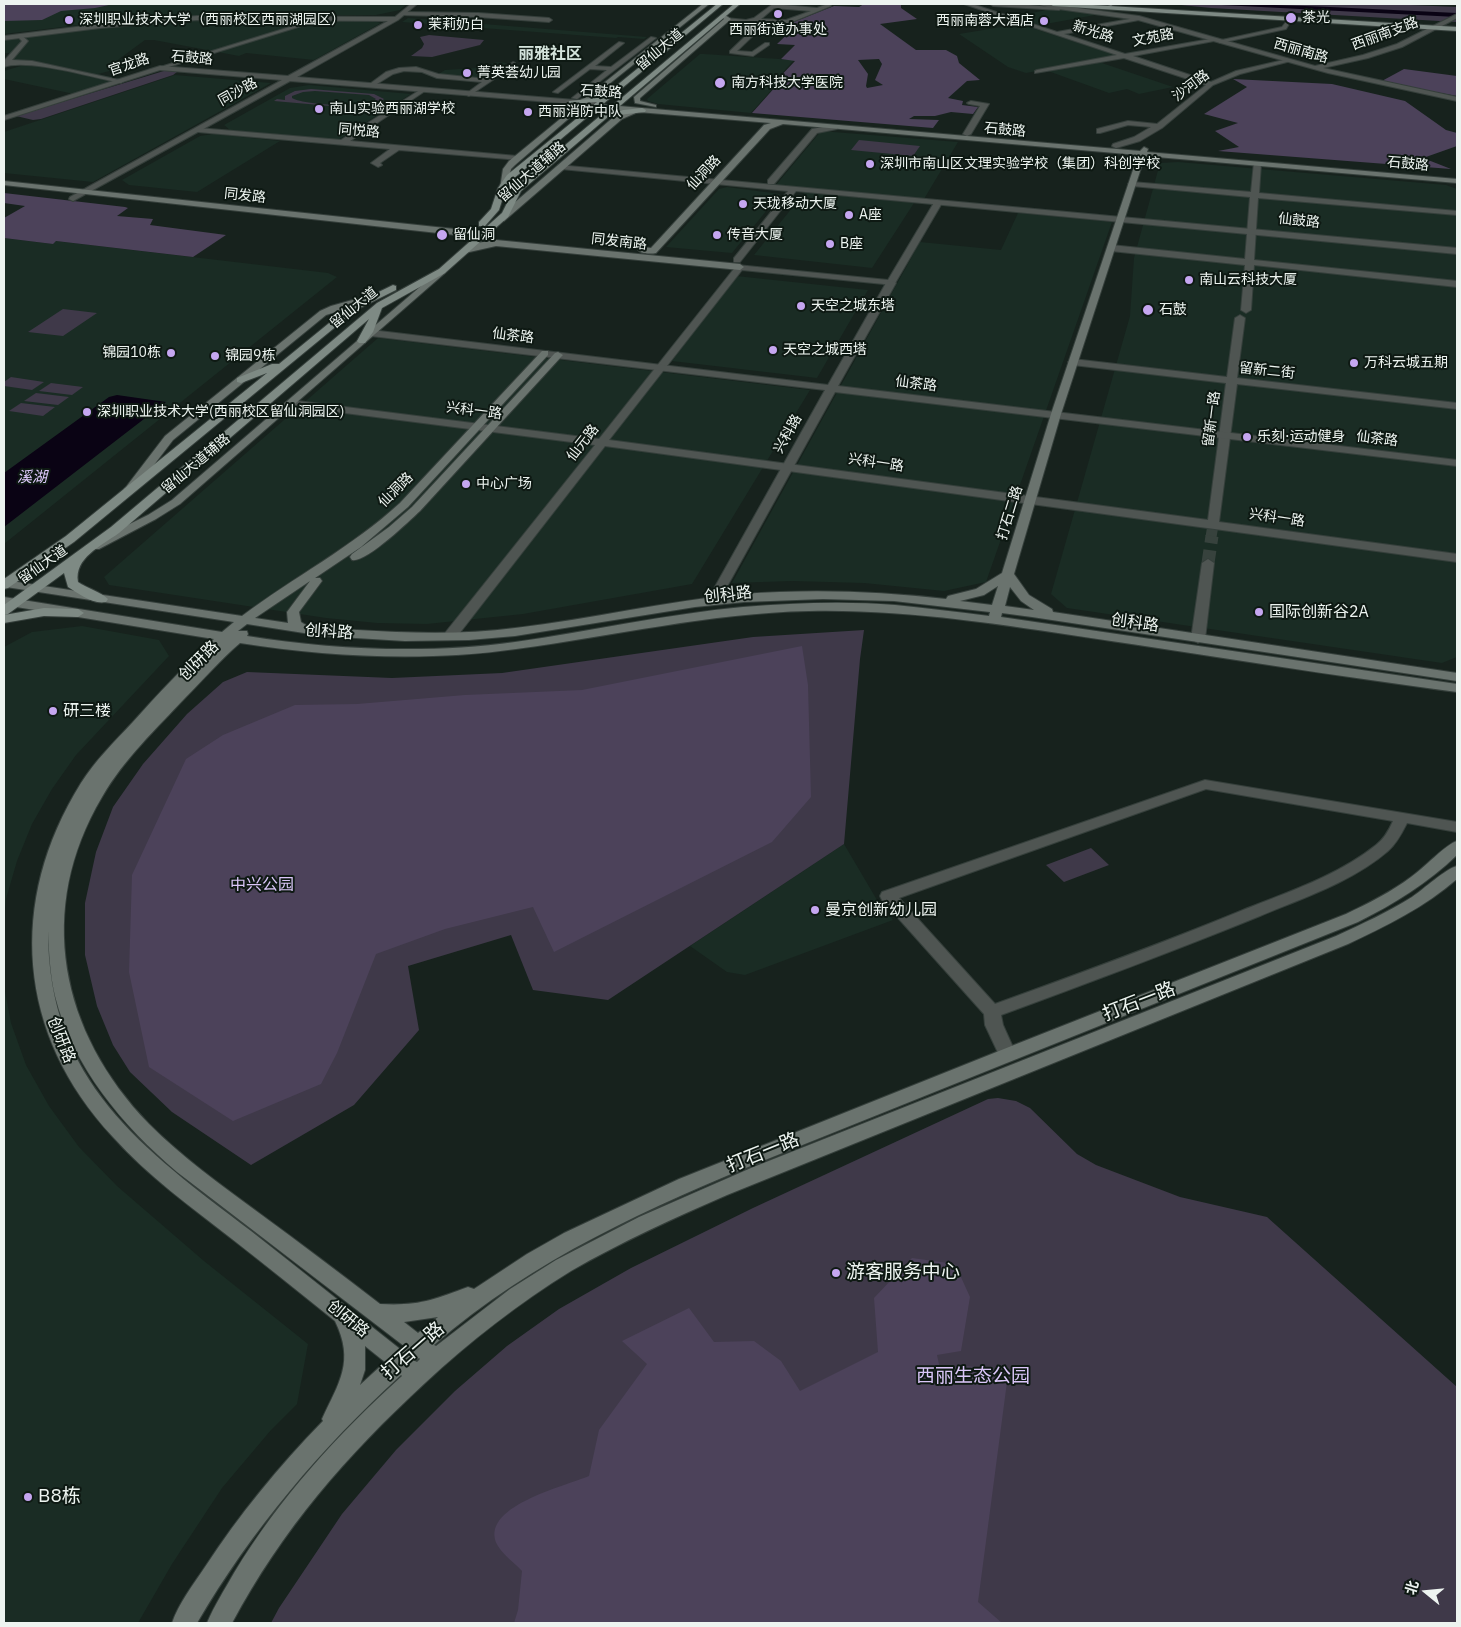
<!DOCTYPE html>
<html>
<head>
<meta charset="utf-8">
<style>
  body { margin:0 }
  #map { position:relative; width:1461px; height:1627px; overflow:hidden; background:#17221d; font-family:"IBM Plex Sans","Noto Sans SC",sans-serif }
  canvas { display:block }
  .frame { position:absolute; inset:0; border:5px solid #edf4f0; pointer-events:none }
  .north { position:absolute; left:1401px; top:1567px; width:50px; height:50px; -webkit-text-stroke:4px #0e1913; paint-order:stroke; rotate:287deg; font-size:14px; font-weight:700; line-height:20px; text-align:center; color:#edf4f0 }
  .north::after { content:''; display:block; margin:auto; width:18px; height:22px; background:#edf4f0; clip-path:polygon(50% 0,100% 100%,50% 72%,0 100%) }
</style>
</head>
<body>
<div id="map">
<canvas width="1461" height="1627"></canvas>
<div class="frame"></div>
<div class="north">北</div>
</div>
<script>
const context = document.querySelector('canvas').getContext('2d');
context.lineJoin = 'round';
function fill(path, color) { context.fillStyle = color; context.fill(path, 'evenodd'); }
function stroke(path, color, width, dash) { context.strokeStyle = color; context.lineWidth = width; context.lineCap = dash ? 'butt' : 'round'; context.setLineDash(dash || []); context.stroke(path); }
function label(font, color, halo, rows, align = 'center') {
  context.font = font + ' "IBM Plex Sans","Noto Sans SC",sans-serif'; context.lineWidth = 4; context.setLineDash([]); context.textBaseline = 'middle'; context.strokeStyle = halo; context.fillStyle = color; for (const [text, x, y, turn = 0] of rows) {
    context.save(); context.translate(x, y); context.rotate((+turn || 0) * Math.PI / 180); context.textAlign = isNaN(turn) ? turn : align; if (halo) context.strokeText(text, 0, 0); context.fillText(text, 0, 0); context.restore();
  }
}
fill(new Path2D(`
  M4,4H406L400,10L376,15L197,16L104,22L4,34Z
  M1052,9L1082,11L1095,15L1040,25L1011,17Z
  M408,18L647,37L644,39L618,37L616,38L402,22Z
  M275,19L374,21L381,23L314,60L246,53L239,56L154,40H145L119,59L140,63L98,74L121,79L74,94L4,79V71L34,62L10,61L12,53H4V39L104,27L198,20Z
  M1020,24L1118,56L1026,73L1008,67L959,34Z
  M700,54H704L794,60L775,81L776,85L751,113L658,104L648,101L647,99Z
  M497,62L507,63L482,79L437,75L445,70L476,68Z
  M1099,62L1173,87L1139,94L1127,89L1109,93L1048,71Z
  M175,75L271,83L93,182L4,173V132Z
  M309,85L411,94L338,140L230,130L224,125L290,88Z
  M821,131L958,142L924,199L776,185Z
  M213,134L280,141L197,192L129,185L122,180L200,136Z
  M1178,162L1446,185L1457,189V657L1442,663L1067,608L1051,594L1130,316L1134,258L1160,163Z
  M727,187L780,194L732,253L666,247L719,189Z
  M805,192L914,203L872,268L754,255Z
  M1018,213L1112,222L986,582L944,591L864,583L792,581L732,583L920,242L1001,250Z
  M4,238L53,244L56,241L328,273L337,277L4,544Z
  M736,276L868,290L817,378L672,361Z
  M378,338L810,390L692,584L523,614L427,624L377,623L326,618L109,585L104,577Z
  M82,626L159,640L169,656L76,755L52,789L32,824L17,861L6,899L4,920V647L32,632Z
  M844,844L877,900L893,920L745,975L727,972L690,946Z
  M4,986L11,1023L26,1065L49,1106L79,1147L117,1186L204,1261L308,1344L297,1404L271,1430L222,1488L172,1564L138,1623H4Z`), '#1a2c24');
fill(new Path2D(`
  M1171,4H1387L1457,7V22L1211,8Z
  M429,35L484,40L480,45L432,57L411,56L422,48L424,44L420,37Z
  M167,70L177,72L173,75L41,119L33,120L16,116Z
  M311,89L374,94L384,99L378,104L368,106L379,108L376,110L274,101L277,99L285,100V96L295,91ZM315,91L369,95L376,99C367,109 304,105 292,98V96L303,92Z
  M859,140L920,146L913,156L851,150Z
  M63,309L97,313L63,336L28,332Z
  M11,377L44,382L32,390L4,386V382Z
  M51,383L83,387L72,395L39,391Z
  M36,393L69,397L58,405L24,401Z
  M21,403L55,407L43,416L9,411Z
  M864,630L860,659L844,844L608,1000L533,990L511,935L408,966L419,1030L354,1105L251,1165L172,1112L130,1072L113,1045L97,1006L85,955V903L96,852L113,807L143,764L187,714L223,682L247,672L392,678L502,673L753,637Z
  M1091,848L1109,865L1064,882L1046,865Z
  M998,1098L1016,1101L1030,1108L1077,1154L1096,1165L1180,1197L1267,1217L1457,1387V1623H271L279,1608L342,1514L396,1450L455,1391L507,1346L559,1309L631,1268L753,1208L988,1099Z`), '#3f3949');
fill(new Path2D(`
  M4,4L109,5L95,8L61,11L42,20L4,21Z
  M864,4L901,5V8L917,19L880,24L916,50H946L957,56L959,63L980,80L967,81L948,98L963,101L962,105L978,107L973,114L951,112L935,116H914L909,119L939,120L933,128L752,113L777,85L776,81L795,61L781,59L795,45L777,44L797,25L791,23L834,6L859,7ZM879,59L882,64L875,80L883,85L867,88L866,86L868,74L858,60Z
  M1404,69L1457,76V96L1380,82Z
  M1233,79L1332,84L1405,101L1446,130L1457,133V146L1423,158L1451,169L1218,151L1239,147L1215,131L1238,123L1204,114L1247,87Z
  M4,193L125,207L128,208L117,216L153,219L150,225L226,235L193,257L56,241L53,244L4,238V218L25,206L4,203Z
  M802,646L808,685L811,797L772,842L554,952L533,907L445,929L376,954L337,1053L321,1084L233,1121L149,1067L129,972L132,875L186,759L223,735L295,705L357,704L465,695L582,690Z
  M912,1258L955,1264L970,1297L961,1351L937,1355L940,1369L967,1366L997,1370L1007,1382L978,1602L1002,1623H514L518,1610L522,1571C515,1563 503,1555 498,1546C476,1507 566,1486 589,1476L599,1430L647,1364L622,1341L689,1308L714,1342L754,1341L781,1361L800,1391L878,1352L874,1298Z`), '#4c425a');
fill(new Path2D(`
  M1202,4C1288,4 1372,9 1457,13V17Z
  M117,395L166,402L4,527V473L109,397Z`), '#0a0314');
stroke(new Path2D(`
  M1211,537L1213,525`), '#37423d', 11, [11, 5]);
stroke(new Path2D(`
  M1208,563L1212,536`), '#37423d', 13, [13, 7]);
const minor = new Path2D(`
  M773,4L817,8L828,4L831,6L787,24L756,22L763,26L737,51L752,52L765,43H769V45L753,56L730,53V51L756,26L726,20V18L746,20L754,18ZM774,8L811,11L786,20L761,19Z
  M964,4H972L1057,32L1141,17L1139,20L1064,34L1125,54L1216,38L1217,39L1214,41L1133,56L1211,82L1236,71L1288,59L1291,61L1240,74L1213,85L1162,128L1140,141L1116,148L1112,146L1113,144L1134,137L1151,127L1128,125L1100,133H1097V129L1128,121L1157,124L1206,85L1124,58L1035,73V71L1037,70L1117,55Z
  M990,4H1018L1062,8L1059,10L993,6Z
  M403,12L478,13L549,18L552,20L549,22L478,17L401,15Z
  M319,18L324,19L162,69L157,68Z
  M1286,22L1289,24L1286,29L1220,43L1217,41L1282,27Z
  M20,34L28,41L12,60L32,61L124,81L121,83C95,78 26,58 4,67V61L22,41L17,36Z
  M651,37L656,38L577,99L572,98L607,70L590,69L558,93L553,92L619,42L624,43L595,66L611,67Z
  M513,62L515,63V65L469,96L467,95V93L482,82L437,78L422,72L404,71L393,74L372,87L367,86L386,72L399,68L416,67L438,74L487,79Z
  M423,88L425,89V91L350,141L517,156L521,158L520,160L399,150L380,163L382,165L378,167L371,163L390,149L198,132L194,130L198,128L341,140Z
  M971,101L989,104L971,134L967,136L963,134L980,106L969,104L967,103Z
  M834,125H837V129L817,133L774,184H768V180L812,129Z
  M1254,162L1261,164L1259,193L1457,211V215L1258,198L1254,260L1457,281V287L1254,265L1251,310L1246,313L1241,310L1245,265L1111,251L1107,248L1111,245L1245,259L1250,197L1132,186L1128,184L1132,182L1251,192Z
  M935,201L942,203L894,285L742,270L609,440L1208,520L1226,383L1073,365L1068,362L1073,359L1227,377L1235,318L1240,315L1245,318L1237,378L1457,403V409L1237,384L1219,522L1457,554V562L605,446L455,639L450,640L443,636L445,633L595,445L290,406L285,403L290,400L599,439L737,265L888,280Z
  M1208,559L1214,563L1205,639L1198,643L1191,639L1202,563Z
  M1205,780L1457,822V832L1407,823C1402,833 1396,844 1388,851C1352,882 1303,898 1260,916C1174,951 1088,983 1001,1015L1003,1025L1016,1054L1013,1059L1007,1060L1001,1059L985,1025L984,1014L882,900L880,896L882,892ZM1206,789L1393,821C1389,830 1384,839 1376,845C1337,876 1288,892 1243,910C1161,944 1078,974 995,1004L899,898Z`);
const tertiary = new Path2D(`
  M411,4H417L398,20L297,77L599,102L603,104L599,106L290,81L73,201L69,199L70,197L282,80L160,70L4,120V116L160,66L288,76L388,21L197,20L100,28L4,40V36L100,24L197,16L395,17Z
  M1036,4H1047L1139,16L1315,66L1363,55L1397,44L1457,14V18L1402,47L1368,58L1323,68L1457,97V101L1328,73L1138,20L1051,8Z
  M558,165L1457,248V254L796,191L740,262H734V258L788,191L561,169H558Z
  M891,280L896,283L838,386L1457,460V466L835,392L719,601L713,605L707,601L825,390L371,336L366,333L371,330L828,385L886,283Z`);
const secondary = new Path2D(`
  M703,4H709L589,100L577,103V101L585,98Z
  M1104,4H1114L1111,6Z
  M721,15H725L731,19L640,98V101L656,105V107L635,103L634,97L724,19Z
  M596,104L1140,151L1144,147L1148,149L1147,152L1457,179V183L1145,156L1061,414L1014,574L1029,595L1052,609L1053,612L1457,673V681L1032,617L1002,613L1001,617L1457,684V692C1335,676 1213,656 1091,638C998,624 904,609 809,611C710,613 614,636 516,649C425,662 330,657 240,643C220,660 203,680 185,698C156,729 124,759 102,797C35,910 60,1032 149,1124C183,1158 221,1185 259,1213C300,1243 340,1273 380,1304C419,1306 433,1300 468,1287L474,1289L527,1254L564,1233L679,1179L1014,1045L1346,914C1369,903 1391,892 1411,877C1423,869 1446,844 1457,841V855C1428,883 1394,904 1358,922L770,1158C650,1207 533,1259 434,1345L436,1346L510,1289L556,1260L639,1217L751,1168L1336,936C1362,924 1388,912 1412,897C1424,889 1445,869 1457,866V879C1425,907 1386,926 1348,944L727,1195C674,1218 621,1242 571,1271C519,1303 469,1342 425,1383C346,1456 283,1528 232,1623H207C214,1606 225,1589 234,1573C279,1498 338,1434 402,1376L401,1375C321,1448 252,1529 197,1623H172C179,1603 193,1585 205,1567C239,1515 279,1466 323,1421L322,1419C339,1382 355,1362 335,1321C301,1294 267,1266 232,1239C191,1207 148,1176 113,1137C17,1034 7,902 81,783C95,761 114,742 132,723C158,694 185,665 214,639L4,605V597L222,632L234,622L6,587L4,586V580L242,616C294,577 352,547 400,503L542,351H548V355L408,507L361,547L315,578H320L322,581L299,612L301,622C315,632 340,629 357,630C409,633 462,635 515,628C591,619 666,601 742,594C810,589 878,591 946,599L948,596L976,589L1002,573L1051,414L1138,155L783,124L770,129L656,253C651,254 641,254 638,250L642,247L651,248L764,125L771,123L638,112L622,119L504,221H498V217L616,115L629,111L594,107L592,106ZM310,581L287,612L288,623L255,618ZM998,586L992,605L960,601L984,595ZM1010,587L1021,601L1034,610L1005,606ZM823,599L894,601L990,612L989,616C958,612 926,608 895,605C845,601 793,603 743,607C667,614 591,631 515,642C429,654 333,650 247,636L248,634L247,631H238L247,624L323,636L405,641L469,640L515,636L695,607L744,602ZM48,931C49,953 50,974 55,996C73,1067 122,1125 177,1172L404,1346L400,1349C350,1310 301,1270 251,1231C142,1148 48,1082 48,931ZM438,1317L418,1333L404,1322ZM365,1346L385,1362L360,1385L365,1370ZM419,1358L420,1359L417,1362L415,1361Z
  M576,106L582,107L515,165L511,169L507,186L500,188L503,169L509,161Z
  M4,181L483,232L487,235L483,238L4,185Z
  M496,240L740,264L744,267L740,270L496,246L465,253L461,250L477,243Z
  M442,268L446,271L445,273L180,504L156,519L99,549H91L89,546L91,543L148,515L172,500Z
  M374,294L379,297L377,299L326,315L173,440L134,491H126L124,489L126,487L165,436L320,311L331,306Z
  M558,352L563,355L561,357L420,511C408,522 366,563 352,560L350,557L352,554L389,527L412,507L555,353Z`);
const primary = new Path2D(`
  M717,4H723L513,179L506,188L499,210L485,226H479V222L491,209L498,188L507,175L597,102L571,104L569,103V101L591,99L605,95Z
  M734,4H740L614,111L642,108L646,110L645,112L609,116L521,191L508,217L445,273L382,308L373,332L365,343H359L357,341L369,319L119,533C101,546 74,558 78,582C87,588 101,592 108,599L106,602C93,605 78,593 68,587L64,573L8,614L4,615V605L111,527L377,303L439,269L502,213L515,187Z
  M1050,4H1076L1457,27V31L1053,6Z
  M393,285L396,286V290L356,310L74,542L8,588L4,589V579L66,536L267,373L241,383L237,382V378L272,364H279L350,306Z
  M44,608L78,609L84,613L78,617L44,616L4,623V615Z`);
stroke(minor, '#353f3b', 2);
stroke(tertiary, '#353f3b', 2);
stroke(secondary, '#353f3b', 2);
stroke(primary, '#353f3b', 2);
fill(minor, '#4f5552');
fill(tertiary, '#4f5552');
fill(secondary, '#6a736e');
fill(primary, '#7e8a84');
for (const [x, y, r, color] of [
  [778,14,5,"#c5a6f0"],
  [1291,18,6,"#c5a6f0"],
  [69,20,5,"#c5a6f0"],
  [1044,21,5,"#c5a6f0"],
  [418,25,5,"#c5a6f0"],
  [467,73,5,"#c5a6f0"],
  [720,83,6,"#c5a6f0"],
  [319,109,5,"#c5a6f0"],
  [528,112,5,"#c5a6f0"],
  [870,164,5,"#c5a6f0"],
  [743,204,5,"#c5a6f0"],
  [849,215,5,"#c5a6f0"],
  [442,235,6,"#c5a6f0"],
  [717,235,5,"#c5a6f0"],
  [830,244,5,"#c5a6f0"],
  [1189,280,5,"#c5a6f0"],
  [801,306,5,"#c5a6f0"],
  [1148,310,6,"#c5a6f0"],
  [773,350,5,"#c5a6f0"],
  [171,353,5,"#c5a6f0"],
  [215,356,5,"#c5a6f0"],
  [1354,363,5,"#c5a6f0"],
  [87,412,5,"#c5a6f0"],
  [1247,437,5,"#c5a6f0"],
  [466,484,5,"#c5a6f0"],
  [1259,612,5,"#c5a6f0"],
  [53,711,5,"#c5a6f0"],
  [815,910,5,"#c5a6f0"],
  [836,1273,5,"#c5a6f0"],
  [28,1497,5,"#c5a6f0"]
]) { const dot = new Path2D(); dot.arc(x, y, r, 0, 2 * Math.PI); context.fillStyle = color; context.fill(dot); stroke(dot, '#0e1913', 2); }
label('14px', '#edf4f0', '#0e1913', [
  ["茶光",1302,18],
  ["深圳职业技术大学（西丽校区西丽湖园区）",79,20],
  ["西丽南蓉大酒店",1034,21,"right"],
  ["茉莉奶白",428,25],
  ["西丽街道办事处",778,30,"center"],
  ["菁英荟幼儿园",477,73],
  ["南方科技大学医院",731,83],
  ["南山实验西丽湖学校",329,109],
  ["西丽消防中队",538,112],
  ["深圳市南山区文理实验学校（集团）科创学校",880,164],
  ["天珑移动大厦",753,204],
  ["A座",859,215],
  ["留仙洞",453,235],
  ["传音大厦",727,235],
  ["B座",840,244],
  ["南山云科技大厦",1199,280],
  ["天空之城东塔",811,306],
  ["石鼓",1159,310],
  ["天空之城西塔",783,350],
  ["锦园10栋",161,353,"right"],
  ["锦园9栋",225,356],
  ["万科云城五期",1364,363],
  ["深圳职业技术大学(西丽校区留仙洞园区)",97,412],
  ["乐刻·运动健身",1257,437],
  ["中心广场",476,484]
], 'left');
label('14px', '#edf4f0', '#0e1913', [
  ["新光路",1093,32,18],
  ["西丽南支路",1385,34,-20],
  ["文苑路",1153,38,-11],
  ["留仙大道",660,50,-40],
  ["西丽南路",1301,51,16],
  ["石鼓路",192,58,5],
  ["官龙路",129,65,-19],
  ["沙河路",1191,86,-37],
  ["同沙路",238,92,-29],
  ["石鼓路",601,92,4],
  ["石鼓路",1005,130,5],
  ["同悦路",359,131,5],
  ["石鼓路",1408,164,5],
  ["留仙大道辅路",532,172,-41],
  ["仙洞路",704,173,-47],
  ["同发路",245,196,6],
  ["仙鼓路",1299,221,6],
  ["同发南路",619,242,6],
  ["留仙大道",354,308,-39],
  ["仙茶路",513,336,7],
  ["留新二街",1267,371,6],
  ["仙茶路",916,384,7],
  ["兴科一路",474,411,7],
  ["留新一路",1212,419,-83],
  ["兴科路",788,434,-61],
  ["仙茶路",1377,439,7],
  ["仙元路",583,443,-52],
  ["兴科一路",876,463,8],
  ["留仙大道辅路",196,464,-40],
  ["仙洞路",396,490,-45],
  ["打石二路",1010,513,-73],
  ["兴科一路",1277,518,8],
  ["留仙大道",43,565,-35]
]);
label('italic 15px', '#dfcbfd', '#0e1913', [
  ["溪湖",32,478]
]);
label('bold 16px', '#d4e4dc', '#0e1913', [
  ["丽雅社区",550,54]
]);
label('16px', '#edf4f0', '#0e1913', [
  ["创科路",728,595,-6],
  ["创科路",1135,623,8],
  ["创科路",329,632,4],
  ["创研路",199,661,-45],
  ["创研路",61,1040,68],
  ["创研路",348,1319,39]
]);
label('16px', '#edf4f0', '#0e1913', [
  ["国际创新谷2A",1269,612],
  ["研三楼",63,711],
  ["曼京创新幼儿园",825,910]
], 'left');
label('16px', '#dac6f8', '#0e1913', [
  ["中兴公园",262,885]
]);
label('19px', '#edf4f0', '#0e1913', [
  ["打石一路",1139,1002,-21],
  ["打石一路",763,1153,-22],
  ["打石一路",413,1351,-41]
]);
label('19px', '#edf4f0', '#0e1913', [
  ["游客服务中心",846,1273],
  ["B8栋",38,1497]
], 'left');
label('19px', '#dac6f8', '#0e1913', [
  ["西丽生态公园",973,1377]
]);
</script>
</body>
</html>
